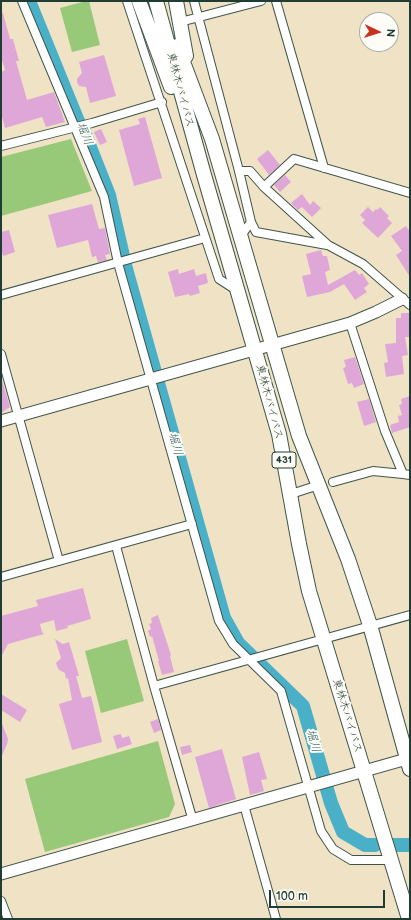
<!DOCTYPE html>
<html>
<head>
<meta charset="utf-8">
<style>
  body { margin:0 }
  #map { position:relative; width:411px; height:920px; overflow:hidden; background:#f0e2c5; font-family:"Balsamiq Sans",sans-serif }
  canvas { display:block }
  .frame { position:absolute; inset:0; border:2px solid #1f3d34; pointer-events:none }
  .north { position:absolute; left:359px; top:12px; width:40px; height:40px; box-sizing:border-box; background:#fdfcf7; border:1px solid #a4b0a9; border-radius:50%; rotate:94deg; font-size:11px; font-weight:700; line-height:16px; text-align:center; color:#1f3d34 }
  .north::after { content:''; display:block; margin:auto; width:14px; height:18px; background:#c8321e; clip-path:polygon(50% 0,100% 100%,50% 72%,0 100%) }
  .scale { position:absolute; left:269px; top:890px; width:116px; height:18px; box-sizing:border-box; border:2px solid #1f3d34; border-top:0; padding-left:5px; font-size:12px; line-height:14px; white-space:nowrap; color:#1f3d34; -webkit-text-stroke:3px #fdfcf7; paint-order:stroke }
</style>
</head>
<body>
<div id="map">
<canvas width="411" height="920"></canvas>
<div class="frame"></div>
<div class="north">N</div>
<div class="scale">100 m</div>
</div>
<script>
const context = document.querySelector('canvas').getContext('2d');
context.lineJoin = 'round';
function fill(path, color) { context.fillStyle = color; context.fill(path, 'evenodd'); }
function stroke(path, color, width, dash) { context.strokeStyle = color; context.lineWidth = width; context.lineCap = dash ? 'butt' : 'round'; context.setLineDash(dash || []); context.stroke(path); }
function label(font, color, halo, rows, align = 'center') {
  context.font = font + ' "Balsamiq Sans","Klee One",sans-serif'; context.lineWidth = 4; context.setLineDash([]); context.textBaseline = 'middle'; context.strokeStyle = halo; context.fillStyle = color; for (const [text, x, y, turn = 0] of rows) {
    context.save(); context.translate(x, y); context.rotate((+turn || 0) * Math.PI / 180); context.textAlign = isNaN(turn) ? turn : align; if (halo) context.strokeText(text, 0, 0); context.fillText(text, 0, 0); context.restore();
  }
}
fill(new Path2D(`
  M86,1H89L100,45L72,52L60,8Z
  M71,139L92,191L1,216V157Z
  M127,639L144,701L101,713L85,651Z
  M158,741L175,804L169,817L45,852L25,779Z`), '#98c978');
stroke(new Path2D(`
  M29,1L77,119L84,132L109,195L126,269L224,618L238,643L303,706L331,803L343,832L365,845H375
  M394,845H410`), '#49b0c8', 14);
fill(new Path2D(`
  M3,13L10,39H13L19,61H16L27,100L54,92L65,122L46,127L42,117L5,128L1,113V72L5,70L1,56V14Z
  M104,55L116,96L90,103L86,87L79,86L77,82V79L82,73L79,62Z
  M145,117L162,178L134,186L119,130L140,124L138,119Z
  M101,129L107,142L100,145L94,132Z
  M268,150L280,165L269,175L257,159Z
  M285,175L291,182L280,192L274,185Z
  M302,194L310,205L313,201L321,208L312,217L302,207L298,210L291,203Z
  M92,204L99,229L105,228L110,254L105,255L107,260L98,262L96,256L92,257L88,240L57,248L48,215Z
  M368,207L373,212L376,209L377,210L380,207L389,216L387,218L392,223L378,238L362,223L365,220L360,215Z
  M406,226L410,232V277L396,255L402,251L391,236Z
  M9,230L15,252L3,256L1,248V232Z
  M321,250L323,256H327L330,270L325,272L328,285L355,270L359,275L362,273L369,284L364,288L367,292L355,300L344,284L330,292L307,297L302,276L311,274L306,254Z
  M178,269L179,274L194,269L196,276L206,273L208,283L198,286L200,293L190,296L189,294L175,297L168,272Z
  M401,313H409V337H405L408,355L402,356L404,374L386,377L384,363L388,362L385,344L396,343V318H401Z
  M355,357L364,384L354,388L352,383L348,384L343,368L346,367L344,360Z
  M1,377L10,407L1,413Z
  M410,396V427L392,433L390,425L399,422L398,416L402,415L399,405L402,404L401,399Z
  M369,399L376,422L364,426L357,402Z
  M83,588L91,619L67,626L68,628L56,631L54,620L40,624L42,632L44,634L8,644L1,657V616L38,606L36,600Z
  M158,615L171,655L170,656L174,672L162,675L158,661H159L152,636L150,637L148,631L151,629L149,624L152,623L151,618Z
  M55,639L63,644L69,642L79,676H76L82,698L91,696L102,742L72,750L59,704L72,700L68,678L66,679L65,673L59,670L57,666L56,663L61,658Z
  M1,694L27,710L20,722L1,710Z
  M158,719L161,730L154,733L150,722Z
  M1,721L8,739L7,744L1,758Z
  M121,734L122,738L129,736L132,744L117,749L113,736Z
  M190,745L192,752L182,755L180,747Z
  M222,749L236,799L209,808L195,757Z
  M259,752L267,779L261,780L264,791L250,795L242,757Z`), '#dfa7d8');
const minor = new Path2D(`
  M22,1L104,197L118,263L219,621L233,644L281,691L321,831L333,849L351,860H391
  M127,1L219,279L236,290
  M194,1L239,171L251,222L240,237
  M276,1L324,168
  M184,21L261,1
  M1,146L92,123L162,102
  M239,171H250L264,187L328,245L363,264L410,305
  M264,187L294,159L410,193
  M251,222L256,232L327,245
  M1,295L205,238
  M350,323L385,431L403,474L410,475
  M1,354L59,561
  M333,482L373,471L403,474
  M291,494L319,485
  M116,546L154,686L193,821
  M1,577L192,524
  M154,686L410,615
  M244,805L276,919
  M1,901L8,919`);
const tertiary = new Path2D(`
  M1,421L350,323L376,312L402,299
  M1,874L410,758`);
const trunk = new Path2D(`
  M139,1L171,87
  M156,1L204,175L279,434L299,544L309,591L409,919
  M176,1L186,56
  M177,46L212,139L299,436L348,559L370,625L410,769`);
stroke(minor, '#3e564a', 10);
stroke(tertiary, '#3e564a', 13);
stroke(trunk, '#3e564a', 16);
stroke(minor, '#fff', 8);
stroke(tertiary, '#fff', 11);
stroke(trunk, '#fff', 14);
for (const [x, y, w] of [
  [284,460,24]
]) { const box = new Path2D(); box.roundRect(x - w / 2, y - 8, w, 16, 3); context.fillStyle = '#fdfcf7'; context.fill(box); stroke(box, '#1f3d34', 1); }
label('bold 10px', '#1f3d34', null, [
  ["431",284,460]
]);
label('11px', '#1f3d34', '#fdfcf7', [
  ["東林木バイパス",180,90,75],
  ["東林木バイパス",269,402,75],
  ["東林木バイパス",347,716,73]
]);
label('italic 12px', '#2c6060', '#fdfcf7', [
  ["堀川",84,134,68],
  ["堀川",175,444,74],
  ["堀川",313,741,74]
]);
</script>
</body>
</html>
